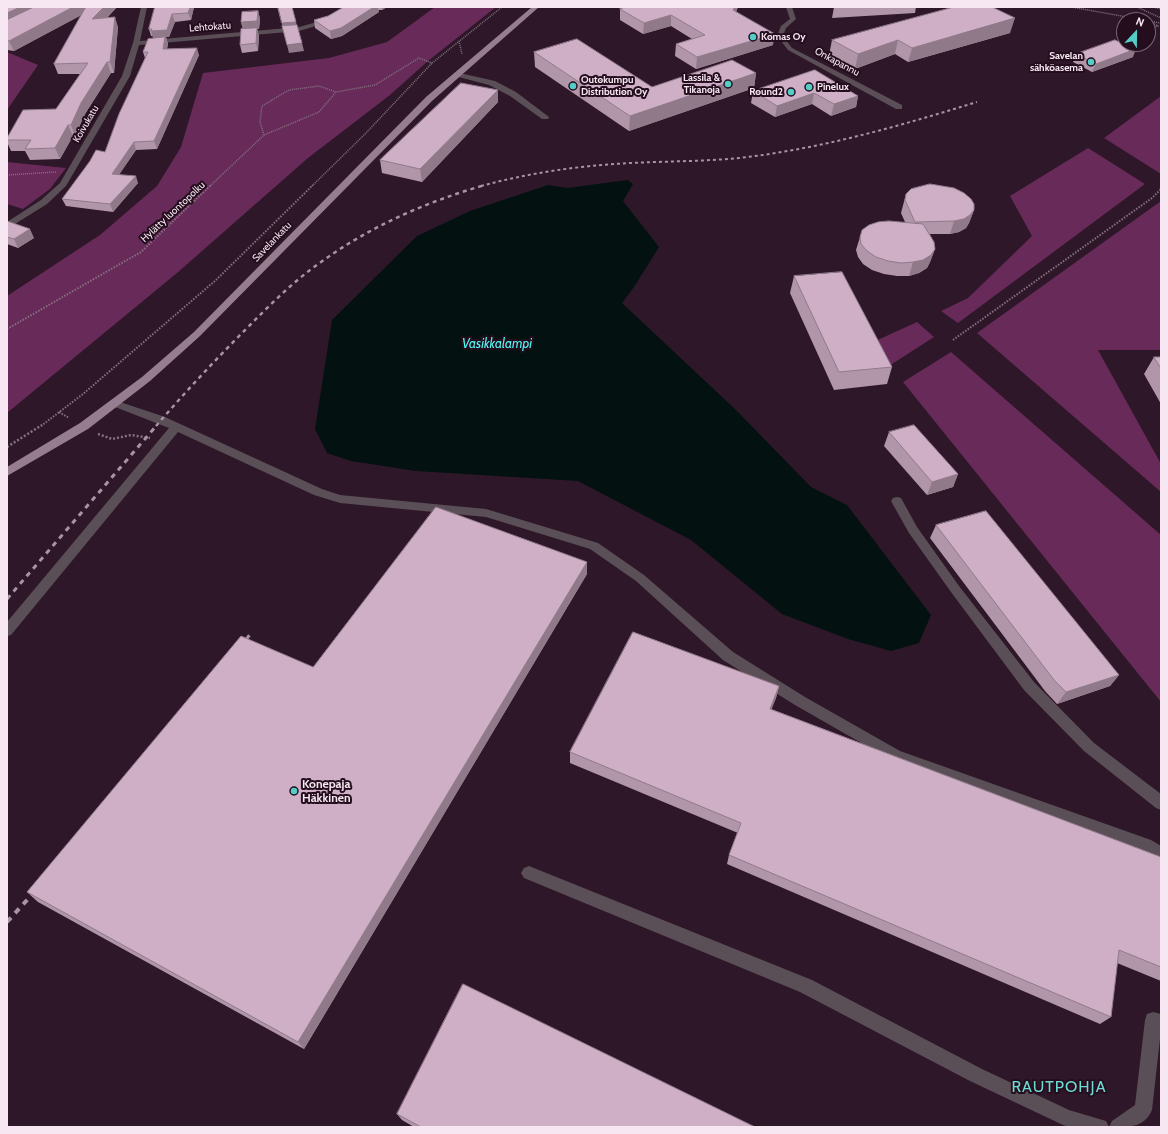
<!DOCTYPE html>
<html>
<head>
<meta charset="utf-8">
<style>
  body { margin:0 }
  #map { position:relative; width:1168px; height:1134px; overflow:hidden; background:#2e1728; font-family:Cabin,sans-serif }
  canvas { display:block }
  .frame { position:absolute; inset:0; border:8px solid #f7e7f2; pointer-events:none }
  .north { position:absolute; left:1116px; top:12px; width:40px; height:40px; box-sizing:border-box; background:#240e1e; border:1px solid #786573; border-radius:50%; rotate:22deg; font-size:11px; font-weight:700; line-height:16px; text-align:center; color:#f7e7f2 }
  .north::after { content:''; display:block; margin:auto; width:14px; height:18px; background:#54cdc7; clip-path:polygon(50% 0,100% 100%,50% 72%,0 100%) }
</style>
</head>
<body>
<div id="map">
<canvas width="1168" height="1134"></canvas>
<div class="frame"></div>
<div class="north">N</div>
</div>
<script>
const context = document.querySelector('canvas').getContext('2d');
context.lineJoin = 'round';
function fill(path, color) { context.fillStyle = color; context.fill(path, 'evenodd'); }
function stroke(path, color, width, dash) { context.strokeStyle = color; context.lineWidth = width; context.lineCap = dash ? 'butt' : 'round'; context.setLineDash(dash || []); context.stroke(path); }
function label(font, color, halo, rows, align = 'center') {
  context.font = font + ' Cabin,sans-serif'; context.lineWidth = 4; context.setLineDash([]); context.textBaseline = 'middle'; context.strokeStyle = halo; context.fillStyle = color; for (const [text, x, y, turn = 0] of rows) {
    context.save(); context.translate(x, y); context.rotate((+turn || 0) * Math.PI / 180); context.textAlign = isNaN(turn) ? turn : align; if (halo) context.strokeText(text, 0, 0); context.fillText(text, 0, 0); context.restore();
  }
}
fill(new Path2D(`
  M435,7H496L428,61L390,95L308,158L177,273L7,413V296L100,235L157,186L181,147L203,73L329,58L387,42Z
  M7,52L38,65L7,110Z
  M1161,96V174L1104,138Z
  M1088,148L1145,184L958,323L941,311L968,298L1032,236L1010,196Z
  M7,162L66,168L50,189L23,209L7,204Z
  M1161,201V350H1098L1161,464V492L977,333Z
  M917,322L934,337L889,366L871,343Z
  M951,352L1161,535V702L903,382Z`), '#672a59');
fill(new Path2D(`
  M628,180L633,184L623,201L659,247L634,287L622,303L737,411L811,487L847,505L931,615L919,643L891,651L848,639L782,614L691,540L578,481L416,471L351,461L327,453L315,429L332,320L417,236L470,211L548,185L567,188Z`), '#041111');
stroke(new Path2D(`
  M1071,7L1144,20
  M1137,7L1161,18
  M1153,7L1161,9
  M1148,21L1161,23
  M1148,30L1158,26L1153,23
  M459,41L462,54
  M264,135L260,122L262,106L289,90L319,86L336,92L375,85L419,58L432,63
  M7,175L56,172
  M210,186L264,135L319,112L336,92
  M312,186L366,133L432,63L502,7`), '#857180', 1.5, [1, 1]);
stroke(new Path2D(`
  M7,329L141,252L211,185
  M953,340L1152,198L1161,189
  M59,412L69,418
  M41,426L83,394L216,280L313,185`), '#857180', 2, [1.5, 1.5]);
stroke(new Path2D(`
  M98,434L112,439L131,435L150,438
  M7,447L42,425`), '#857180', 2.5, [2, 2]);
fill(new Path2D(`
  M141,7H147L140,41L299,27L324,20L348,7H356L329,22L299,31L139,45L130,76L66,186L47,204L7,229V222L41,200L60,183L122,76L133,43Z
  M786,7H792L796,19L786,28L783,36L792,48L902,105V109H896L788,50L777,36L781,26L790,19Z
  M455,72L495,81L516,92L549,117L548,119H542L510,96L489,85L455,76Z
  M114,400L165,417L322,489L340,495L486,509L598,543L644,575L733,652L805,697L900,751L1151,840L1161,846V862L1141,850L891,760L795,705L723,660L636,581L590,549L486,517L340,503L314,495L178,432L11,635L7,636V622L169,428L110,405L109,403Z
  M897,497L901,498L917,527L959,586L1034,682L1094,743L1161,794V810L1156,808L1084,751L1024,690L951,592L909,533L891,501L893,498Z
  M529,866L812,980L982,1069L1069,1110L1106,1121L1109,1127H1068L1061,1124L970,1081L800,992L524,878L521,873L524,868Z
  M1153,1012L1161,1014V1030L1152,1110C1144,1129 1126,1127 1109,1127L1112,1121L1135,1105L1145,1020L1147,1014Z`), '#5b4f57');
fill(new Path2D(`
  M532,7H539L432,101L200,336L150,381L88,429L7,476V467L80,423L142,377L194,332L426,97Z`), '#967d8f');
stroke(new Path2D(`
  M481,186C525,174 570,167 615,164C656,161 698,162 739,158C821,149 899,126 977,102`), '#a895a3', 2, [3, 3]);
stroke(new Path2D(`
  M156,426C186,391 218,357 251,324C273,302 295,280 321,262C371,226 426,202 485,185`), '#a895a3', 2.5, [4, 4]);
stroke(new Path2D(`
  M7,599L157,425
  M240,647L252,632`), '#a895a3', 3, [5, 5]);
stroke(new Path2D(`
  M7,922L38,888`), '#a895a3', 4, [6, 6]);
fill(new Path2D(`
  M7,7H117L107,18L118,27L114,73H111L99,92L85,114L75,136H73L60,159L30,160L25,151H11L7,142V138L56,109L80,74H58L54,64L81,15L14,51L7,50Z
  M155,7H194L191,20L175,22L169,37H166L168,44L167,49L199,55L157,149L136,150L119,174L138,183L113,212L66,206L62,199L105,152L145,58L143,52L153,38V36H151L149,29Z
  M344,7H387L382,10H378L379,12L342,36L331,39L315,28L314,20L328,16Z
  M626,7H738L736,12L773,45L696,69L675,56L676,44L692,39L671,26L643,34L620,20V9Z
  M834,7H916L915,13L832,18Z
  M258,11L260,19L259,29H257L259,36L258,51L242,53L240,45L243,29L241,22Z
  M1010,33L908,62L895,54L855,69L829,55L832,40Z
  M534,52L652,87L756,73L754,88L629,131L535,67Z
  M1076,54L1133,57L1092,72L1073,62Z
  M815,70L858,96L856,107L831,116L812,104L775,117L751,103L753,91Z
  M498,90V102L422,182L382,173L380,160Z
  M906,194L974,210L969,223L966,228L959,232L950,234H930L935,249L930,262L927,268L919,273L909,276H897L884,274L872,270L863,264L858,257L856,250L860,237L905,222L901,213Z
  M7,221L34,238L18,248L7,244Z
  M794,276L892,367L887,384L834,390L790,293Z
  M1154,357H1161V404L1144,374Z
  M889,432L958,474L953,487L927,495L884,446Z
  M936,525L1119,675L1110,686L1057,704L1045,691L930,538Z
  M587,562V574L304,1049L38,902L27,892L313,667Z
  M779,686L776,698L771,709L1161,857V981L1117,963L1111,1017L1100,1024L727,864L729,855L738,833L570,763V752Z
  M397,1114L755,1127H414L402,1120Z`), '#b196a9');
fill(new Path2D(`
  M20,7H45L7,25V13Z
  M73,7H94L95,8L14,51L9,41Z
  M104,7H117L96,29L92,19Z
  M190,7H194L191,20L188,13Z
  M374,7H378L379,12L342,36L331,39L330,31Z
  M381,7H387L382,10Z
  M735,7H738L732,21L733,10Z
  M258,11L260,19L259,29H257L259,36L258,51L256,43L243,30L241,22Z
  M172,14L175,22L169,37H166L168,44L165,56L153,38L151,31Z
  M671,15V26L643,34L644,23Z
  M115,17L118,27L114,73L110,62Z
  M1015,18L1010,33L908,62L912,48Z
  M296,22L297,26L282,27V23Z
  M775,34L773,45L696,69L697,57Z
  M898,40L895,54L855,69L858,54Z
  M302,43L304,51L289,53L287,45Z
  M197,48L199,55L157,149L154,141Z
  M1136,49L1133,57L1092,72L1096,64Z
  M107,62L111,73L99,92L85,114L75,136L71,125L81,103L95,81Z
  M756,73L754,88L629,131L630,116Z
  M498,90V102L422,182L420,169Z
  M814,93L812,104L775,117L777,106Z
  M858,96L856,107L831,116L834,104Z
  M68,125L73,136L60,159L55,148Z
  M134,142L136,150L115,181L112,174Z
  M136,176L138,183L113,212L110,204Z
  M974,210L969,223L966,228L959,232L950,234L954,221Z
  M30,229L34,238L18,248L14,239Z
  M935,249L930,262L927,268L919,273L909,276L913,262Z
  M958,474L953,487L927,495L932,482Z
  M587,562V574L304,1049L298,1042Z
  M1119,675L1110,686L1057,704L1066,692Z
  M779,686L776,698L767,721L770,709Z`), '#907a8a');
const building = new Path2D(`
  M7,7H20L7,13Z
  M34,7H73L9,41L7,40V20Z
  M86,7H104L92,19L115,17L110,62H107L95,81L81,103L71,125H68L55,148L25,149L31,140H7V138L23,110L56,109L88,63L54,64Z
  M155,7H190L188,13L172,14L167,30L151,31L152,29H149Z
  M278,7H292L296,22L282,23Z
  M344,7H374L341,28L330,31L314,20L328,16Z
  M626,7H735L733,10L775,34L697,57L676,44L705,35L671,15L644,23L620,9Z
  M954,7H992L1015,18L912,48L898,40L858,54L832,40Z
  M258,11L257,21L241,22L242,12Z
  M297,25L302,43L287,45L282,26Z
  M257,28L256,43L240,45L241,29Z
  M165,37L163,49L197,48L154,141L134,142L112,174L136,176L110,204L62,199L90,161L96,150L105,152L119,114L148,52H143L148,39Z
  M577,39L652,87L732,60L756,73L630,116L534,52Z
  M1115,40L1136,49L1096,64L1076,54Z
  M815,70L858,96L834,104L814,93L777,106L753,91Z
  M461,83L498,90L420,169L380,160Z
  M930,184L954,188L964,193L971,199L974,204V210L970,215L964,219L954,221L915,222L905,200L906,194L911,189Z
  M7,221L30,229L14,239L7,237Z
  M889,221L923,224L934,242L935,249L931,255L923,260L913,262L901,263L888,261L876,257L867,251L861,244L860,237L862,230L869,225L878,222Z
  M842,272L892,367L839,372L794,276Z
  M1154,357H1161V368Z
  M914,425L958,474L932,482L889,432Z
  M436,507L587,562L298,1042L27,892L241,636L313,667Z
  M986,511L1119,675L1066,692L1054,680L936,525Z
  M633,632L779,686L770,709L1161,857V967L1119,950L1111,1017L729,855L741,823L570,752Z
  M463,984L755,1127H421L397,1114Z`);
fill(building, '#ceafc5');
stroke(building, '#907a8a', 1);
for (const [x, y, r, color] of [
  [753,37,4,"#54cdc7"],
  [1091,62,4,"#54cdc7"],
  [728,84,4,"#54cdc7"],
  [573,86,4,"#54cdc7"],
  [809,87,4,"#54cdc7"],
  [791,92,4,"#54cdc7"],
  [294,791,4,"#54cdc7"]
]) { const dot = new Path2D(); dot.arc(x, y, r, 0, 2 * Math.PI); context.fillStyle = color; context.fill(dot); stroke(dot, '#240e1e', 1.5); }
label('10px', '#f7e7f2', '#240e1e', [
  ["Lehtokatu",210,27,-4],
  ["Onkapannu",837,62,28],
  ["Koivukatu",86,124,-60],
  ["Hylätty luontopolku",173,212,-43],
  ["Savelankatu",272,242,-46]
]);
label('bold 10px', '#f7e7f2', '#240e1e', [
  ["Komas Oy",761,37],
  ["Savelan",1083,56,"right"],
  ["sähköasema",1083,68,"right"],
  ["Lassila &",720,78,"right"],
  ["Tikanoja",720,90,"right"],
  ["Outokumpu",581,80],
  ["Distribution Oy",581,92],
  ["Pinelux",817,87],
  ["Round2",783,92,"right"]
], 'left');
label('bold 12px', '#f7e7f2', '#240e1e', [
  ["Konepaja",302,784],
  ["Häkkinen",302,798]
], 'left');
label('italic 13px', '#50faf2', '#240e1e', [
  ["Vasikkalampi",497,344]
]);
context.letterSpacing = '1px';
label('16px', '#6ed9d3', '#240e1e', [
  ["RAUTPOHJA",1059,1087]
]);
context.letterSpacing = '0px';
</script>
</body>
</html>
